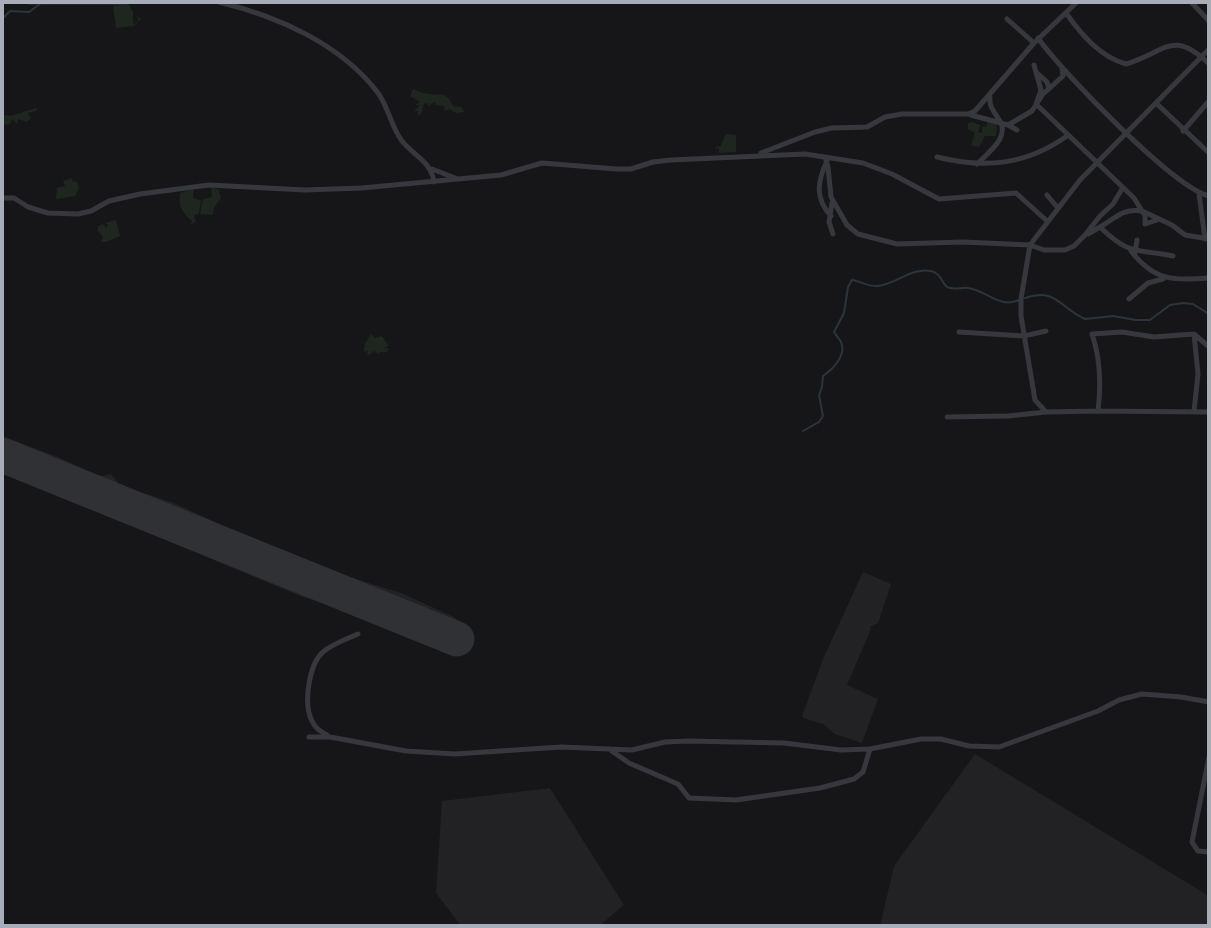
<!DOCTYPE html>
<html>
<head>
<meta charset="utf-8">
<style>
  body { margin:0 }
  #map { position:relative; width:1211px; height:928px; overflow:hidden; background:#161618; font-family:Raleway,sans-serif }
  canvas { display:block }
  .frame { position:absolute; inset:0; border:4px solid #a8adb8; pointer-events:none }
</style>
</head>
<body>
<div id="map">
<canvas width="1211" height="928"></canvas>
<div class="frame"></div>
</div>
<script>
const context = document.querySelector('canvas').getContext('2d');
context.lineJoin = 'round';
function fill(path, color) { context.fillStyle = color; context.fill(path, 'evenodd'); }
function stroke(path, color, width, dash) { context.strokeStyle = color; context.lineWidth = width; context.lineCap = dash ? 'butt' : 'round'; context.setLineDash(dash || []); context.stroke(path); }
fill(new Path2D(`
  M2,436L58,457L84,469L86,473L103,476L111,474L125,491L147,494L174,503L299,561L401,593L452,616L468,627L458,644L452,650L403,628L300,596L82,505L31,481L2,471Z
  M863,572L891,584L878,623L870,627L871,629L847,685L878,699L862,743L835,734L823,724L803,718L802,716L823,659Z
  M975,754L1209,896V926H880L894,866Z
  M550,788L624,905L599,926H461L436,893L442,801Z`), '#222225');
fill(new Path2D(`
  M129,4L133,12V23L135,24L139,20L136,15L141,19L134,26L116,28L113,6Z
  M413,89C419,91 424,94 429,94C443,96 446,91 453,106L461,107L465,112L456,113L449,109L445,111L444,106L436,105L435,102L428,106V103L424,104L421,114L418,115V111H414L420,105H415L420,102L410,96Z
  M36,108L37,111L28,113L31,118L27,122L18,119L17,124L12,119L10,124L5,125L2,122V117L5,115L10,116Z
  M972,122L980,125L978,132L982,133V127L987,126V122L997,125L996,136H985L979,147L971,146L975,133L968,129V123Z
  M726,134L736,135V152L719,153V148L715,149L717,146L720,147Z
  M72,178V181L77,182L79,188L75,196L56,199L57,188L65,186L63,181Z
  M211,187L220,190L219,193L221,198L214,208L213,215L200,214L203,199L212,197Z
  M194,189L193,198L201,201L199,213L194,216L196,222L190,225L192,221C183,214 178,206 180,193Z
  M116,220L120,236L106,242H101L103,237L98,231V226L103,224L106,228L108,225L105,223Z
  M371,334L375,338L382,336L389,346L385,347L389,349L387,352H380L379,354L374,351L369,355L367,354L368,351L364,352V347L366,348L364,345Z`), '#1e261f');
stroke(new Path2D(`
  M2,19L10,11L29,12L40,4
  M1025,298C1056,287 1061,309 1085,319L1113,316L1136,320H1150L1170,305L1183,303L1193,304L1209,314
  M803,431L819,422L823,416L819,395L822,387L823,376C833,369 847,355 841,342C839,338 836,335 834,332L844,313L848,287L852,280C860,281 869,287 878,286C896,284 912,267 931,271C940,273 941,281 946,286C951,291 961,287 968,288C986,290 1000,309 1019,300`), '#2c353c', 2);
stroke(new Path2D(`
  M2,455L457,639`), '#303135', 35);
stroke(new Path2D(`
  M29,2H127
  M219,2C277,16 341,44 378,93C389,108 391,127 402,141C414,156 431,161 434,182
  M1191,2L1209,21
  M1066,13C1081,34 1100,57 1126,64C1165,53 1172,28 1209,64
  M1007,19L1034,43
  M1038,38C1061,71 1174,188 1209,196
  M1034,65L1041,90L1036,104L1134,198L1142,211L1172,225L1185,235L1209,239
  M1037,73L1047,82L1049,89
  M1156,103L1209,153
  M971,115L1008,125L1017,130
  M1008,125L1032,111L1043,94L1063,76L1062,69
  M1183,131L1209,101
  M761,153L815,132L832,128L867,127L885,117L902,114H968L975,111L1034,43L1077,2
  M825,157L828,167L831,197L847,225L858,234L897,244L963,242L1030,245L1044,250H1065L1074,246L1085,235L1100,216L1113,204L1122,189
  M937,157C985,169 1026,165 1067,136
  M827,161C817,182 815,199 831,216
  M977,164C989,152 1012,136 998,118C993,110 989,106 990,97
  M432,169L455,178
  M1199,194L1205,239
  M1047,195L1057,207
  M2,198H14L28,207L48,213L78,214L91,211L109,201L140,194L209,185L305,190L362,188L501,175L542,163L616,169H631L653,162L671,160L805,154L863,163L892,174L939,199L1016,193L1047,221
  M832,203L829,222L833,234
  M1100,227C1116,218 1122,208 1142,211L1145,215V224L1157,220
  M1088,234L1100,227C1131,257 1136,248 1173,256
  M1131,251C1154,281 1174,281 1209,278
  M1135,253L1137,240
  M1129,299L1148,283L1163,279
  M959,332L1024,336L1046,331
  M1098,411C1101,386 1100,357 1092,334L1122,332L1154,337L1194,334L1209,347
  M1194,411L1198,374L1194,334
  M1046,412L1035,400L1021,316V299L1030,245L1080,180L1209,49
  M947,417L1008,416L1046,412L1098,411L1209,412
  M327,735C320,731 315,728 312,721C303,704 309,664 323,652C332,644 347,639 358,634
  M309,737H330L406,751L455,754L561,747L632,750L665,742L688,741L784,743L841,750L870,749L921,739H941L969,746L999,747L1098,711L1119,700L1142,694L1181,697L1209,702
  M609,749L629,763L678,784L689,798L736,800L820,788L854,779L863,772L870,749
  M1209,757L1192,842L1198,851L1209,852`), '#37383d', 5);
</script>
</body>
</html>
